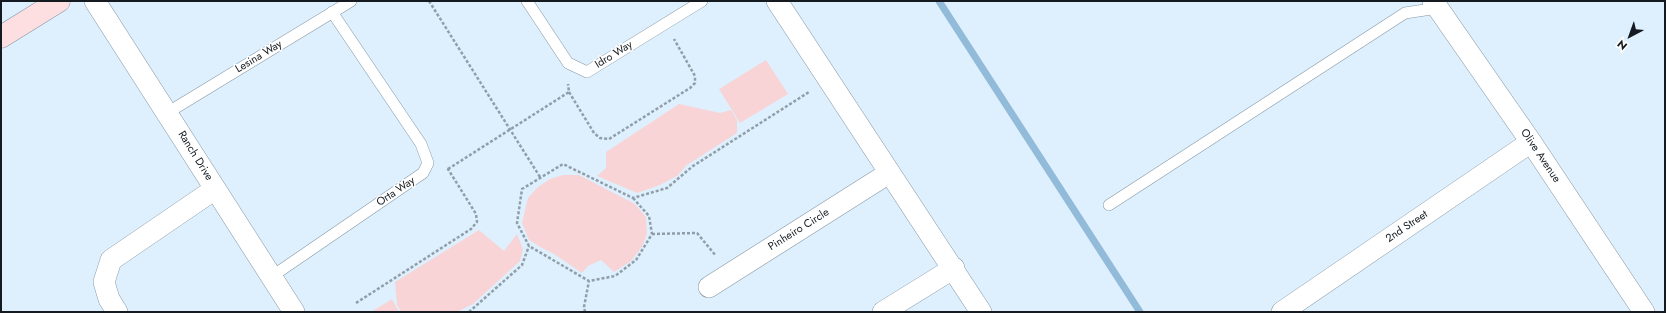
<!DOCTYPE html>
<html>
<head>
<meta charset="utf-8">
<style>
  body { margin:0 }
  #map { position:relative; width:1666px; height:313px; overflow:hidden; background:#def0fe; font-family:Jost,sans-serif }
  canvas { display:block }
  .frame { position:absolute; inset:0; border:2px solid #141a1f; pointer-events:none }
  .north { position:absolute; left:1610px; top:16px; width:40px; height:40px; -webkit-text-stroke:3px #fff; paint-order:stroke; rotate:221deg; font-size:11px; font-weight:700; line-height:16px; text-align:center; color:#141a1f }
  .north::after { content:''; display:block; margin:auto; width:14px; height:18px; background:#141a1f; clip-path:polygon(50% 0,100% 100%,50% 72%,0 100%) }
</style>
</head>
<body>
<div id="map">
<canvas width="1666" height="313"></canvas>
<div class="frame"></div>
<div class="north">N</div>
</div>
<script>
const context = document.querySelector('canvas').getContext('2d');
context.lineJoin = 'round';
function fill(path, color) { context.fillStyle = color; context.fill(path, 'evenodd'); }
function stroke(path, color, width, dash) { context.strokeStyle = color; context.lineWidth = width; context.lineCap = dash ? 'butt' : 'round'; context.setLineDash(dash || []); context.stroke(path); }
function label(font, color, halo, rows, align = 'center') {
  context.font = font + ' Jost,sans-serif'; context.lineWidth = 3; context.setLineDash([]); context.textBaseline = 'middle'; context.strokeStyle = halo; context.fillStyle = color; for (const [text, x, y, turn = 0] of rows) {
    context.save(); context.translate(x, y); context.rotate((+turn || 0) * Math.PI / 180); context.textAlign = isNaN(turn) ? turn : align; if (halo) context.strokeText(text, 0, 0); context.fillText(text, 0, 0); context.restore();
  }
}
fill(new Path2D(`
  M766,60L788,94L740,123L719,89Z
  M679,104L720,113L731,110L737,120V133L687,165L677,176L660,185L637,193L597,176L606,168V152Z
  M563,175H579L635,204L646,217L647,234L642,247L631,261L614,272L601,260L588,266L582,273L554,254L542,248L529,240L522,223L528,198L538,187L550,179Z
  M479,230L504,251L517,234L523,249L520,261L473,304L457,312H401L397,305L395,282Z
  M392,299L399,312H371Z`), '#f8d4d6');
stroke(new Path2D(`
  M939,1L1140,312`), '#92bbd9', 7);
const service = new Path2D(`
  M527,1L568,63L587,72L702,1
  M167,113L351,1
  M1109,205L1405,13L1438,8
  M271,277L423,173L428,163L421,144L332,12`);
const minor = new Path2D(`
  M95,1L294,312
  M777,1L981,312
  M1433,1L1531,142L1644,312
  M709,287L889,173
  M117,312L109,299L104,282L111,260L215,189
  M883,312L954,268
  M1282,312L1531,142`);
const secondary = new Path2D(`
  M1,37L59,1`);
stroke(service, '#8697a3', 12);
stroke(minor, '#8697a3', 22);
stroke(secondary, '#8697a3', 23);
stroke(new Path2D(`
  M429,1L540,177
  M569,92L594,133L600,138L609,139L690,88L695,83V76L674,39
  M448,169L569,92L568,84
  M633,198L649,216L652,234L636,260L615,276L589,281L529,246L517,223L522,189L563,164L633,198L667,188L693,166L809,92
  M652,234L697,233L716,256
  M356,303L471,229L477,222L476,214L448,169L446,168
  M469,312L522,265L529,246
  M585,312L584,307L589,281`), '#909ea8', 2.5, [3, 2]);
stroke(service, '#fff', 11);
stroke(minor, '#fff', 21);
stroke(secondary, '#fddfe2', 22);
label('11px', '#141a1f', '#fff', [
  ["Idro Way",614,55,-32],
  ["Lesina Way",259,57,-31],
  ["Ranch Drive",195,156,58],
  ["Olive Avenue",1540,156,56],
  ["Orta Way",396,192,-34],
  ["2nd Street",1407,227,-34],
  ["Pinheiro Circle",799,230,-32]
]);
</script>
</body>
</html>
